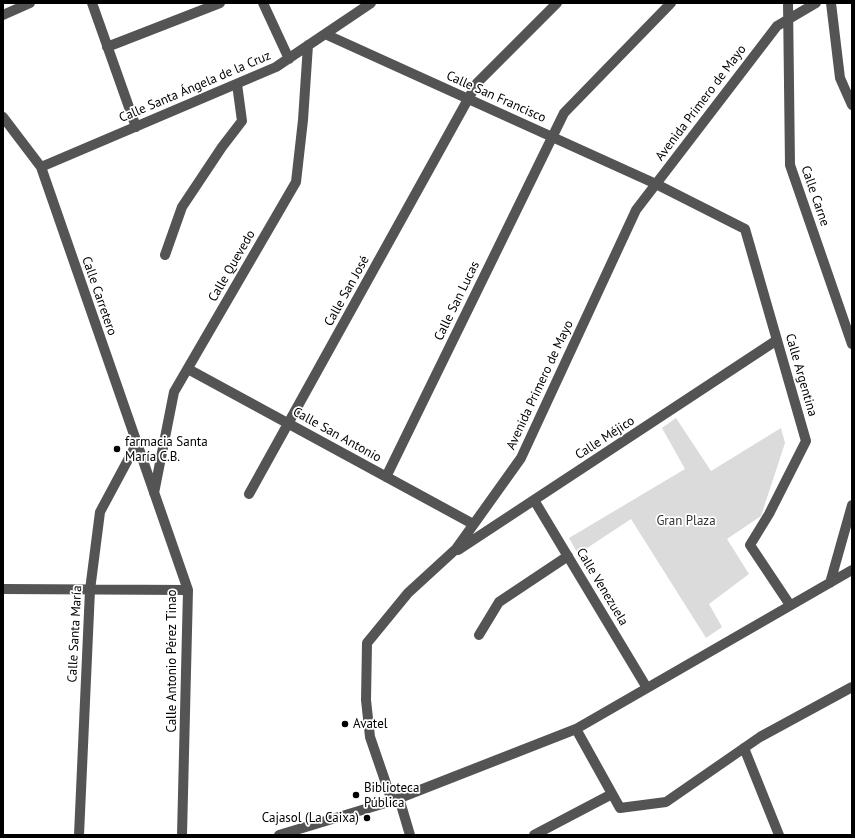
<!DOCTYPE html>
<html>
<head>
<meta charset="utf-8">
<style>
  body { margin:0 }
  #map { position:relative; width:855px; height:838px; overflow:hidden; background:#fff; font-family:"PT Sans",sans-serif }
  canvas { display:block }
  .frame { position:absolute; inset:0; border:4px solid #000; pointer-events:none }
</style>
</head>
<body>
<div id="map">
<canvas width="855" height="838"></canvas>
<div class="frame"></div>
</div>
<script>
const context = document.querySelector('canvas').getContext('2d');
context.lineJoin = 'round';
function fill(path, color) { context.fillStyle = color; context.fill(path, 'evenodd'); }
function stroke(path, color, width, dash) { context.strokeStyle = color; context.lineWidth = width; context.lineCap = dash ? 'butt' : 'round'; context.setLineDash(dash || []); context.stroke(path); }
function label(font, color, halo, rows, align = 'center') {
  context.font = font + ' "PT Sans",sans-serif'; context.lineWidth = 3.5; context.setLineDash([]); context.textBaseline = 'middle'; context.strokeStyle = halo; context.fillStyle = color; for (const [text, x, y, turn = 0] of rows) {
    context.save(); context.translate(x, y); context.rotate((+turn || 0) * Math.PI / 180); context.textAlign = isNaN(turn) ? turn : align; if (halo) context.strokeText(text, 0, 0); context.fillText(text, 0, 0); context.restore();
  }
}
fill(new Path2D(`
  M676,418L711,471L781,428L785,443L761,516L727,539L749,574L709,604L722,627L706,638L631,519L578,554L569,538L685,469L662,428Z`), '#dbdbdb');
stroke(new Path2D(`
  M92,3L136,127
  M263,3L289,59
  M788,3L790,165L852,344
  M831,3L840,78L852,105
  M3,15L30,3
  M325,34L656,184L745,229L806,441L769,514L750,545L790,605
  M107,47L220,3
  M3,117L41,167L188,590L182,835
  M41,167L276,67L371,3
  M165,255L182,207L222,147L242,121L237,84
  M188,369L473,524
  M386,477L564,113L671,3
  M154,493L174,392L296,182L303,120L308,45
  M249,494L477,83L557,3
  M534,500L647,688
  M458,550L777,340
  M830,583L852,505
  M3,589L188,590
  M479,635L499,602L568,556
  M576,729L620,808L666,802L760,737L852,687
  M744,748L779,835
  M399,798L410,835
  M392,801L370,737L366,700L367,643L408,593L456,549L521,458L636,210L777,26L816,3
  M79,835L90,590L100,512L137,443
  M279,835L392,801L576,729L852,570
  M534,835L612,794`), '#545454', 10);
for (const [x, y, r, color] of [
  [117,449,4,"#000"],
  [345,724,4,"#000"],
  [356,795,4,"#000"],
  [367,818,4,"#000"]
]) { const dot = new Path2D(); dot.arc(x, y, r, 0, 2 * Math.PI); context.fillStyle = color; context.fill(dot); stroke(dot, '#fff', 1.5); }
label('13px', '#000', '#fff', [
  ["Calle Santa Ángela de la Cruz",195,87,-23],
  ["Calle San Francisco",496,97,24],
  ["Avenida Primero de Mayo",701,103,-53],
  ["Calle Carne",815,196,71],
  ["Calle Quevedo",232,266,-60],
  ["Calle San José",347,291,-61],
  ["Calle Carretero",99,296,71],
  ["Calle San Lucas",457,301,-64],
  ["Calle Argentina",801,375,74],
  ["Avenida Primero de Mayo",540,385,-65],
  ["Calle San Antonio",337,435,29],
  ["Calle Méjico",605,438,-33],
  ["Calle Venezuela",602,587,59],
  ["Calle Santa María",75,634,-87],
  ["Calle Antonio Pérez Tinao",172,661,-90]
]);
label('13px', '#000', '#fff', [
  ["farmacia Santa",125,442],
  ["María C.B.",125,457],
  ["Avatel",353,724],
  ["Biblioteca",364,788],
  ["Pública",364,803],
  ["Cajasol (La Caixa)",359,818,"right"]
], 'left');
label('13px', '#323232', '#fff', [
  ["Gran Plaza",686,521]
]);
</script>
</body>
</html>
